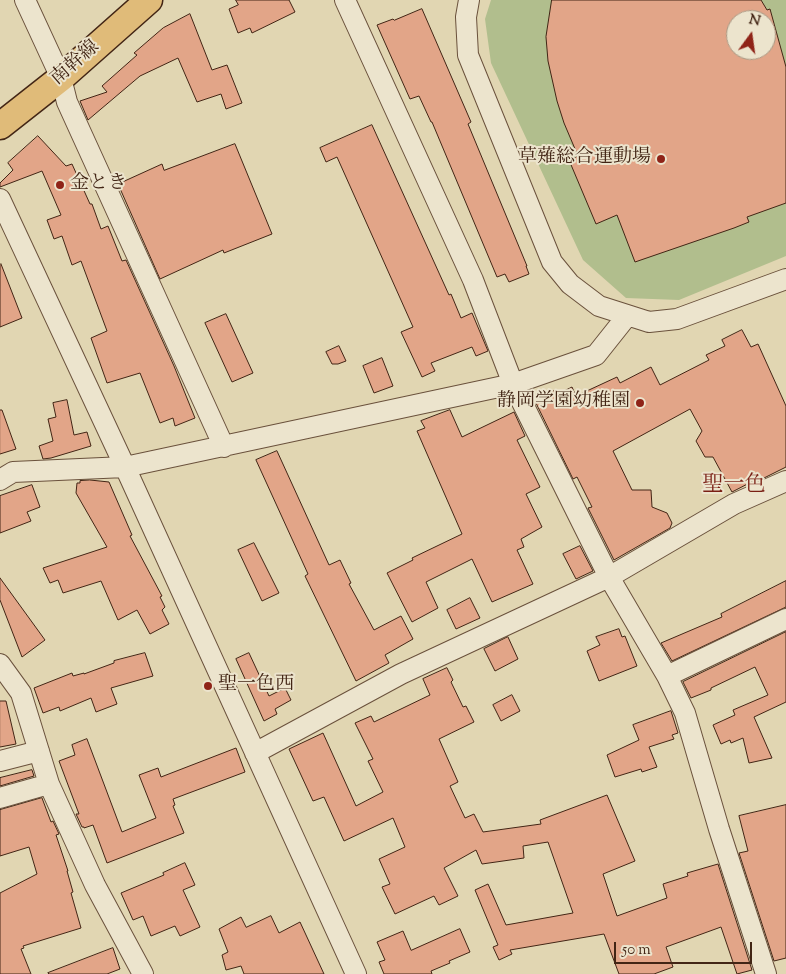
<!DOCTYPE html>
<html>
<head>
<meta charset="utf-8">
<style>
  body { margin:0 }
  #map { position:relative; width:786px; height:974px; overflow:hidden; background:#e1d6b2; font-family:"Sorts Mill Goudy",serif }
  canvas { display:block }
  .north { position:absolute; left:726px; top:10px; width:50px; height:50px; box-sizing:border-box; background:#ece4cd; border:1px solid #a89883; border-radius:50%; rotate:14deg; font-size:14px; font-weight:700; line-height:20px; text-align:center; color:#422515 }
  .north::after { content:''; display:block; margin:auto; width:18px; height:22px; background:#8f2418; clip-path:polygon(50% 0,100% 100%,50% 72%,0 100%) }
  .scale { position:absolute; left:614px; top:942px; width:138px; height:22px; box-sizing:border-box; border:2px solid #422515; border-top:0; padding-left:6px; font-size:15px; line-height:18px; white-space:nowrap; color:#422515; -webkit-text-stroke:4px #ece4cd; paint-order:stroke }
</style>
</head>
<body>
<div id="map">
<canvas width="786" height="974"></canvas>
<div class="north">N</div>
<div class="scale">50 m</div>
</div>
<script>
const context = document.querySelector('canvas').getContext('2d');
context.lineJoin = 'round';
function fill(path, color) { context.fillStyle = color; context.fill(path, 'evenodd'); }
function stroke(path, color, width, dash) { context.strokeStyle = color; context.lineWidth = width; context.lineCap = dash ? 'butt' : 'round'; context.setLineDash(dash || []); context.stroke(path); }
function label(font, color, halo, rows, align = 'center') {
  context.font = font + ' "Sorts Mill Goudy","Noto Serif JP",serif'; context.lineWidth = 4; context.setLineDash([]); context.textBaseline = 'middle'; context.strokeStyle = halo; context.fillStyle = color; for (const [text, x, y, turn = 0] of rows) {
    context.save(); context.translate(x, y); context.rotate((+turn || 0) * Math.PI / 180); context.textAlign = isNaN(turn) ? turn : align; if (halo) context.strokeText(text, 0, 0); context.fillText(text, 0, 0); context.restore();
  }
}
fill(new Path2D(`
  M491,0H786V256L679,300L626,298L583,260L491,63L485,19ZM736,20H766V50H736Z`), '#b1be8d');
const building = new Path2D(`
  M236,0H289L295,12L252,33L250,28L238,33L229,9L238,5Z
  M552,0H761L767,10L770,9L786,67V203L747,217L749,222L734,228L635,262L617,215L596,224L569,160L578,156L564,123L557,101L548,61L546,37ZM736,20H766V50H736Z
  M422,9L471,122L468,124L527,266H526L529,274L509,282L505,274L497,277L432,122H431L419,96L410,99L377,25L393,19L394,20Z
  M190,14L212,70L227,65L242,103L226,109L221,94L197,102L178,58L140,76L88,120L80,101L107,92L102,86L137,55L134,53L163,28Z
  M372,125L449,295L451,294L461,318L472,313L488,351L476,356L472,347L431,363L435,371L422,377L401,332L413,327L337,157L326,162L320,148Z
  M38,136L66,166L72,164L90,204H92L101,229L108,226L122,261L126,260L174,366L195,418L175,426L173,418L160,423L140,373L107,383L91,338L107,331L81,261L72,265L62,236L54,239L47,220L61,215L42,171L0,187V183L13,170L8,163Z
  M235,144L272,234L224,253L223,250L160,279L118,184L162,164L164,170Z
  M1,264L22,318L0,327V265Z
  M226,314L253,373L232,382L205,323Z
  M742,330L751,347L758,344L786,406V467L762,479L761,477L732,492L713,457H705L696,441L702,431L690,409L613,451L632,490H651L652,507L667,513L672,523L670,528L614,560L588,508L592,507L577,477L573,479L535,401L555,390L558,394L572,387L576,396L617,377L620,383L651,367L660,385L709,360L706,355L725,346L722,340Z
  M339,346L346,361L338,364H332L326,352Z
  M382,358L393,386L374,393L363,366Z
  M67,400L74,435L87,432L91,446L51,458L43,459L39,446L53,441L48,419L56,417L53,403Z
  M0,410H2L16,449L0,454Z
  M450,410L462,437L514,412L525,436L517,440L540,487L526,494L542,527L521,539L524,547L517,550L533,584L492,602L472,559L426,582L438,608L412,622L387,573L413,560L412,558L462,534L417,431L425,428L421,421Z
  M277,451L329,565L340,560L351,583L349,584L374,630L401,616L413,639L385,655L389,663L356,681L305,576L308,574L256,460Z
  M90,480L109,482L132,535L130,536L162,596L160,597L165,607L162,610L169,624L150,634L137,610L118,620L101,581L63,593L58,580L50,583L43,568L107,547L76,493L77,483H80V481Z
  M32,485L40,507L27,512L31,521L0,533V496Z
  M254,543L279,593L262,601L238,550Z
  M580,546L593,571L576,579L563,554Z
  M0,578L45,640L22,657L0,600Z
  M786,581V607L672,661L661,643L722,617L721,614Z
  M470,598L480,618L456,629L447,610Z
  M619,629L622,637L625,636L637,666L599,681L587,651L600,645L596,637Z
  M786,632V702L754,717L772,758L749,763L743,738L731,743L730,740L721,744L713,725L735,715L733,710L768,695L755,667L711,688V690L691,698L683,682Z
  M508,637L518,659L495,671L484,649Z
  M145,653L153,676L111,688L117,704L96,712L91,698L60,711L59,707L43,713L34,688L72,673L73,676L84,673V674L114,663V661Z
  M249,653L269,696L285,688L291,700L275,709L277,714L264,721L236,659Z
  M447,668L453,680L451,682L463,707L466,706L474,722L439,739L458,782L450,786L465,818L474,814L483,832L541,824L540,820L607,795L635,861L603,874L617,916L667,898L663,884L688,876L687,873L718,864L752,970L737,974L721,927L666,947L673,967L654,974H619L604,934L510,950L512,954L499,960L493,947L498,945L475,890L488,884L506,925L573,913L548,842L523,846L524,858L482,864L476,850L444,868L458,896L439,905L434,896L395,914L382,887L390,884L379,859L405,847L393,818L344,841L324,797L313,801L289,749L323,733L356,806L383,792L368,761L373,759L355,723L371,716L374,722L430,695L423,679Z
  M512,695L520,711L501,721L493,705Z
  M0,701H6L16,744L0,747Z
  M671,711L678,733L672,735L674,739L649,747L657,767L642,772L641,769L615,777L607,755L639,740L633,725Z
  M87,739L122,832L156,818L139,775L158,768L161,777L236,748L245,772L173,799L175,805L173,806L184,833L107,863L93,825L84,828V827H82L76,814H79L59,761L75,755L72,745Z
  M32,770L34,776L0,786V778Z
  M42,798L51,822L53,821L59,834L56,835L68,871H67L73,892L71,893L81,928L23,946L24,948L21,949L31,974H0V893L37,874L29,847L0,856V810Z
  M786,805V958L774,961L739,853L748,851L739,816Z
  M185,863L195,885L183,890L200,927L180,936L175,926L151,936L143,916L133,920L121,893L164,875L163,873Z
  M271,916L279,933L300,922L324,974H244L241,966L226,970L222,955L228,952L219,929L241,917L246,927Z
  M460,929L470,952L449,961L450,963L431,971L432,974H384L379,962L385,960L377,942L403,931L411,950Z
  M113,948L120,969L107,974H49L48,973Z`);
fill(building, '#e2a588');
stroke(building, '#422515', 1);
const minor = new Path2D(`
  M25,0L61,78L67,102L224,447
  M345,0L473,280L513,384L609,577L667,676L685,713L719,829L766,974
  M469,0L466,17L468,55L552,262L570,284L599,306L649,322L677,319L786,279
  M0,199L125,467L356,974
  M0,480L13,472L125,467L513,384L596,355L627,316
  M0,664L21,693L49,784L95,885L143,974
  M667,676L786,619
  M255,753L401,674L609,577L734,504L786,481
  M0,761L39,751
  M0,798L49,784`);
const major = new Path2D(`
  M0,126L61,78L149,0`);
stroke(minor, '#6a513c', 22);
stroke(major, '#422515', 29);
stroke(minor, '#ece4cd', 20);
stroke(major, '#e0bb79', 26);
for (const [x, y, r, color] of [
  [661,159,5,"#8f2418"],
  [60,185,5,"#8f2418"],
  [640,403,5,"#8f2418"],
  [208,686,5,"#8f2418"]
]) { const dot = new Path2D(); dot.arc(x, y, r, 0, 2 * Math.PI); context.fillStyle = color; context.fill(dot); stroke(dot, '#ece4cd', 2); }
label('19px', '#422515', '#ece4cd', [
  ["南幹線",76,64,-41]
]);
label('19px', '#422515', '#ece4cd', [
  ["草薙総合運動場",651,159],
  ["金とき",70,185,"left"],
  ["静岡学園幼稚園",630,403],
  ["聖一色西",218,686,"left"]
], 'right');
label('21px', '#7a1f14', '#ece4cd', [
  ["聖一色",734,486]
]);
</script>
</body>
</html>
